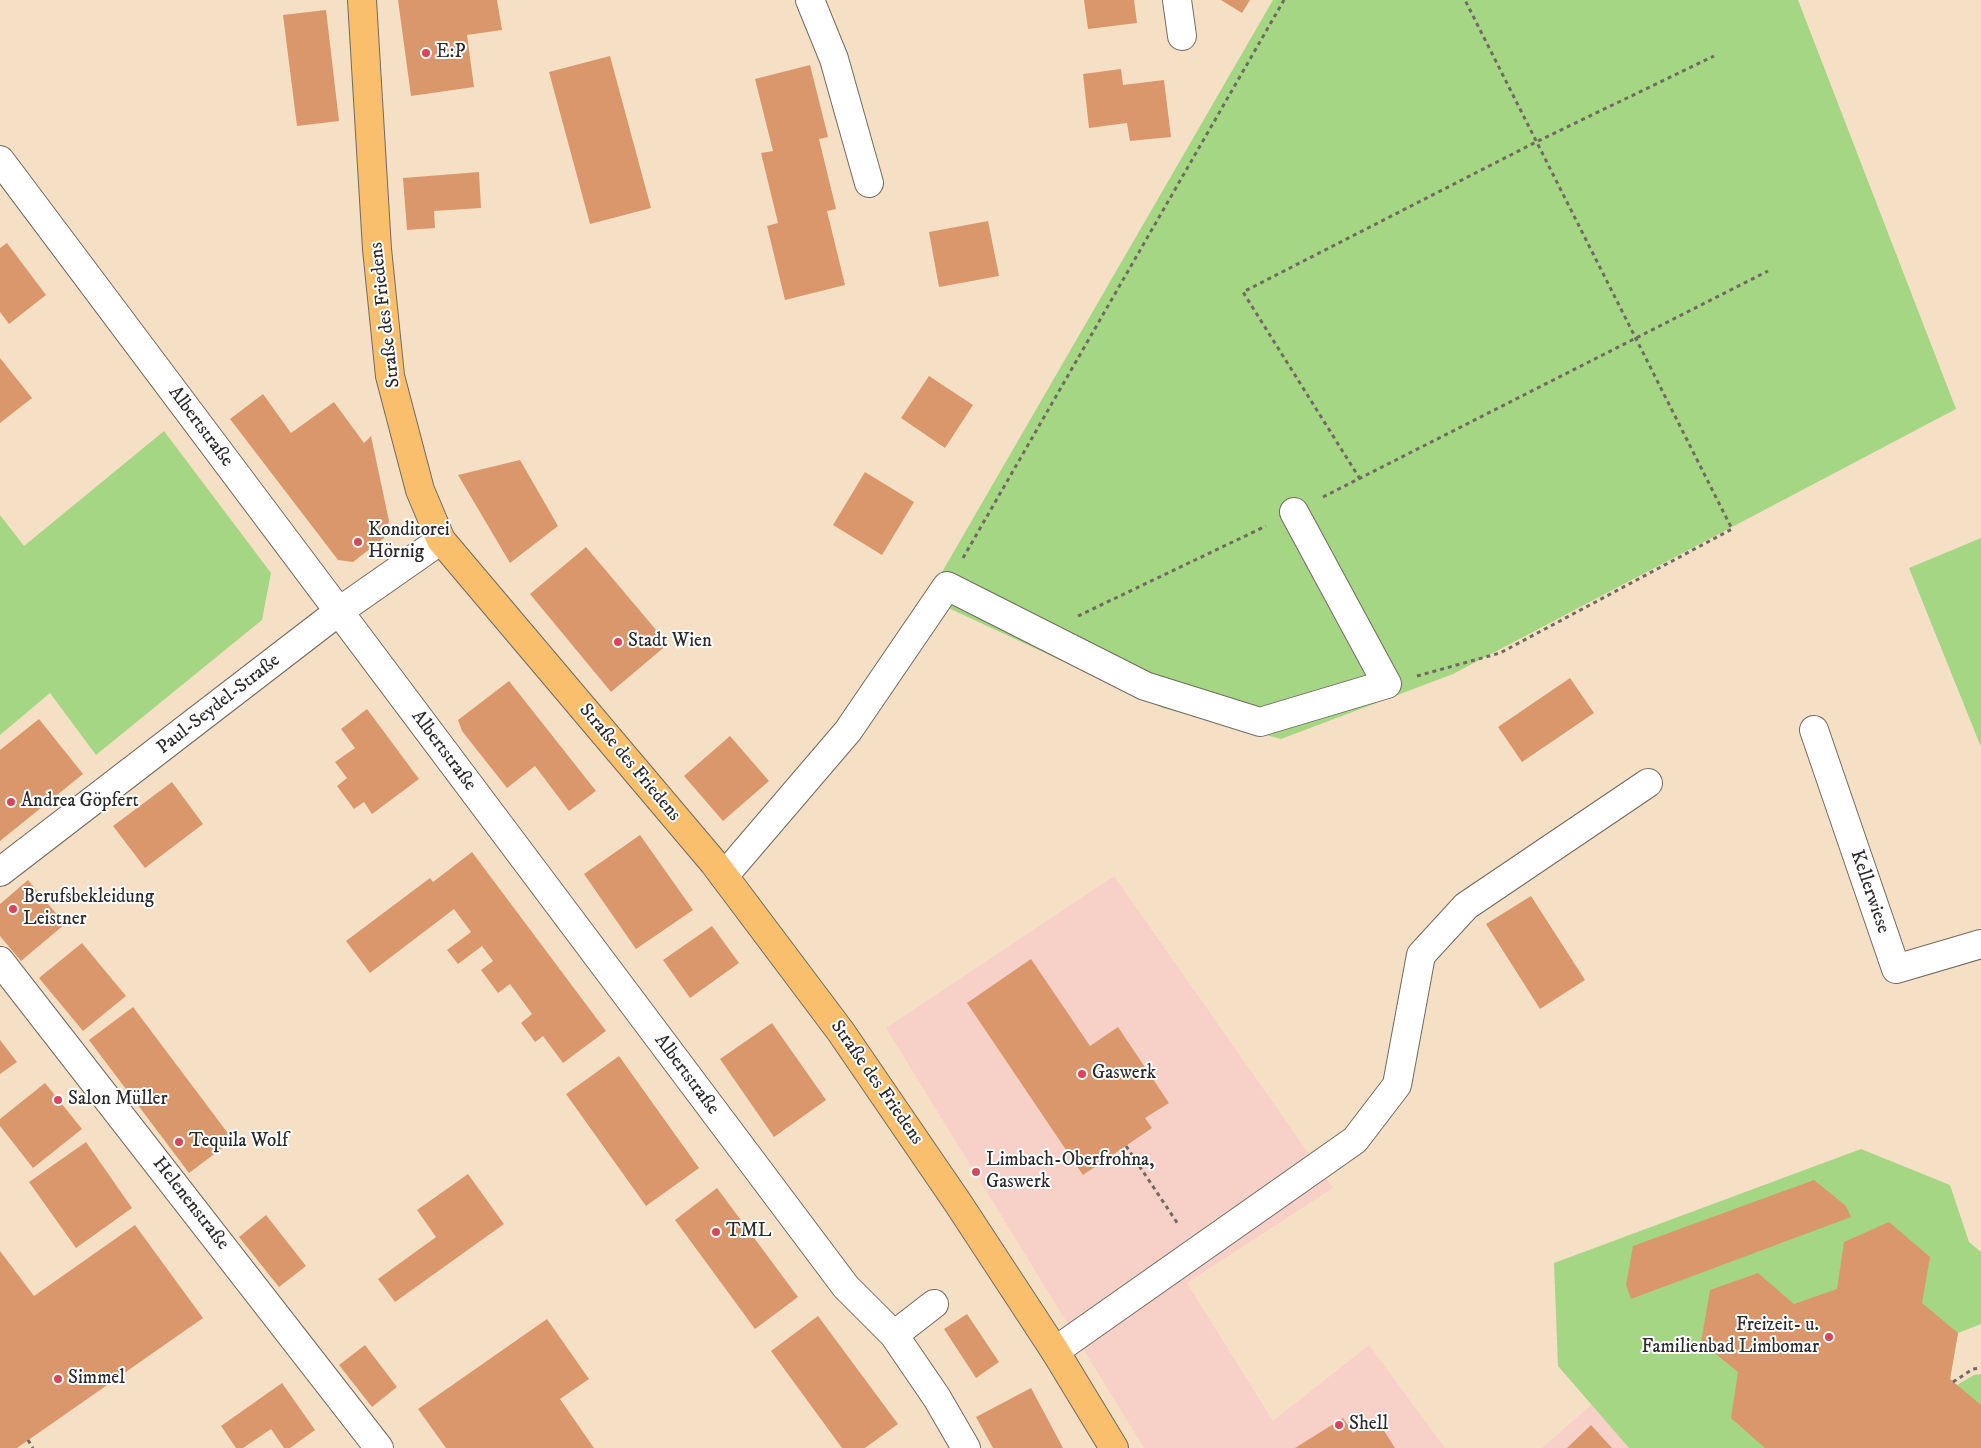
<!DOCTYPE html>
<html>
<head>
<meta charset="utf-8">
<style>
  body { margin:0 }
  canvas { display:block; background:#f5e0c5 }
</style>
</head>
<body>
<canvas width="1981" height="1448"></canvas>
<script>
const context = document.querySelector('canvas').getContext('2d');
context.lineJoin = 'round';
function fill(path, color) { context.fillStyle = color; context.fill(path, 'evenodd'); }
function stroke(path, color, width, dash) { context.strokeStyle = color; context.lineWidth = width; context.lineCap = dash ? 'butt' : 'round'; context.setLineDash(dash || []); context.stroke(path); }
function label(font, color, halo, rows, align = 'center') {
  context.font = font + ' "IM FELL DW Pica",serif'; context.lineWidth = 4; context.setLineDash([]); context.textBaseline = 'middle'; context.strokeStyle = halo; context.fillStyle = color; for (const [text, x, y, turn = 0] of rows) {
    context.save(); context.translate(x, y); context.rotate((+turn || 0) * Math.PI / 180); context.textAlign = isNaN(turn) ? turn : align; if (halo) context.strokeText(text, 0, 0); context.fillText(text, 0, 0); context.restore();
  }
}
fill(new Path2D(`
  M1114,876L1333,1188L1187,1283L1273,1421L1369,1345L1445,1448H1144L886,1028Z
  M1592,1404L1629,1448H1542Z`), '#f7d1c8');
fill(new Path2D(`
  M1273,0H1798L1956,409L1453,674L1281,739L1163,708L927,598Z
  M164,431L271,573L262,620L96,755L50,693L0,735V515L24,546Z
  M1981,538V747L1909,568Z
  M1861,1149L1950,1185L1969,1242L1981,1252V1324L1958,1333L1950,1379L1957,1385L1974,1375L1981,1374V1448H1629L1558,1366L1554,1263Z`), '#a5d684');
fill(new Path2D(`
  M398,0H497L502,30L467,35L474,87L411,96Z
  M1084,0H1134L1137,23L1088,29Z
  M1221,0H1250L1242,13Z
  M326,10L339,121L297,126L283,15Z
  M610,56L651,208L590,224L549,72Z
  M810,65L828,137L819,139L836,209L827,211L845,285L785,300L767,226L778,223L761,153L773,151L755,79Z
  M1121,69L1123,85L1164,80L1171,137L1130,141L1127,123L1089,128L1083,74Z
  M479,172L481,208L434,211L435,228L407,230L403,178Z
  M988,221L999,276L939,287L929,232Z
  M7,243L46,295L9,324L0,312V248Z
  M0,358L32,398L0,423Z
  M929,376L973,405L945,448L901,418Z
  M263,394L291,433L334,402L364,443L371,436L389,521L384,538L353,562L338,560L230,419Z
  M520,460L558,526L510,563L458,475Z
  M865,472L914,502L882,555L833,525Z
  M586,547L668,644L611,692L530,594Z
  M1570,678L1594,713L1522,762L1498,727Z
  M509,681L596,791L569,811L535,766L507,788L462,731L458,720Z
  M367,709L419,779L372,814L364,802L354,809L337,786L347,778L335,762L355,748L341,729Z
  M39,719L83,774L0,841V750Z
  M730,736L769,781L723,821L684,776Z
  M172,782L203,824L145,868L113,826Z
  M640,835L693,910L636,949L584,874Z
  M472,852L606,1031L563,1063L543,1036L535,1042L521,1023L532,1014L510,984L498,993L481,970L493,961L482,946L458,964L447,950L471,932L454,909L370,973L346,941L430,878L433,882Z
  M28,880L65,924L21,961L0,936V904Z
  M1531,896L1585,980L1540,1009L1486,924Z
  M712,926L739,963L690,998L663,960Z
  M82,943L126,996L83,1031L39,978Z
  M1031,959L1090,1046L1118,1027L1169,1103L1145,1118L1152,1128L1083,1175L967,1003Z
  M133,1007L233,1140L189,1173L89,1040Z
  M772,1023L826,1100L774,1137L720,1059Z
  M0,1040L17,1062L0,1074Z
  M619,1056L699,1168L646,1206L566,1094Z
  M45,1083L82,1129L33,1168L0,1126V1119Z
  M86,1142L132,1208L76,1248L29,1182Z
  M468,1174L504,1224L395,1302L378,1279L436,1237L417,1210Z
  M1814,1180L1846,1206L1851,1217L1631,1299L1626,1285L1633,1246Z
  M717,1188L798,1297L755,1329L675,1220Z
  M266,1215L306,1266L279,1287L239,1237Z
  M1889,1222L1930,1257L1922,1303L1958,1333L1950,1379L1981,1405V1448H1765L1731,1418L1738,1372L1701,1342L1710,1290L1758,1273L1794,1304L1837,1289L1844,1242Z
  M135,1225L203,1318L17,1448H0V1251L34,1296Z
  M967,1314L999,1362L976,1378L944,1329Z
  M818,1316L898,1424L865,1448H842L771,1351Z
  M547,1319L589,1379L560,1399L594,1448H446L418,1409Z
  M365,1345L397,1387L372,1407L339,1365Z
  M282,1383L315,1430L290,1448H284L271,1429L243,1448H236L221,1426Z
  M1031,1388L1063,1448H993L976,1417Z
  M1343,1418L1353,1433L1376,1418L1395,1448H1295Z
  M1591,1425L1612,1448H1567Z`), '#db976c');
const minor = new Path2D(`
  M810,0L834,59L869,183
  M1177,0L1182,36
  M0,160L846,1287L894,1335L937,1398L966,1448
  M1814,730L1896,969L1981,944
  M0,872L338,612L441,540
  M724,876L848,731L947,586L1145,686L1260,722L1387,684L1294,512
  M0,961L379,1448
  M894,1335L934,1304
  M1055,1351L1355,1140L1397,1085L1421,955L1466,906L1648,783`);
const major = new Path2D(`
  M362,0L377,249L390,376L420,490L441,540L714,863L841,1032L958,1203L1055,1351L1114,1448`);
stroke(minor, '#726a61', 30);
stroke(major, '#726a61', 30);
stroke(new Path2D(`
  M1360,479L1243,292L1536,142L1714,56
  M1323,497L1768,271
  M963,558L1284,0
  M1078,616L1266,526
  M1417,676L1500,653L1732,529L1465,0
  M1126,1146L1178,1224
  M1953,1382L1973,1369L1981,1368
  M28,1440L33,1448`), '#726a61', 3, [4, 4]);
stroke(minor, '#fff', 28);
stroke(major, '#f9bf6d', 28);
for (const [x, y, r, color] of [
  [426,53,5,"#d1495b"],
  [358,542,5,"#d1495b"],
  [618,642,5,"#d1495b"],
  [11,802,5,"#d1495b"],
  [13,909,5,"#d1495b"],
  [1082,1074,5,"#d1495b"],
  [58,1100,5,"#d1495b"],
  [179,1142,5,"#d1495b"],
  [976,1172,5,"#d1495b"],
  [716,1232,5,"#d1495b"],
  [1829,1337,5,"#d1495b"],
  [58,1379,5,"#d1495b"],
  [1339,1425,5,"#d1495b"]
]) { const dot = new Path2D(); dot.arc(x, y, r, 0, 2 * Math.PI); context.fillStyle = color; context.fill(dot); stroke(dot, '#fff', 2); }
label('19px', '#2b2b2b', '#fff', [
  ["E:P",436,53],
  ["Konditorei",368,531],
  ["Hörnig",368,553],
  ["Stadt Wien",628,642],
  ["Andrea Göpfert",21,802],
  ["Berufsbekleidung",23,898],
  ["Leistner",23,920],
  ["Gaswerk",1092,1074],
  ["Salon Müller",68,1100],
  ["Tequila Wolf",189,1142],
  ["Limbach-Oberfrohna,",986,1161],
  ["Gaswerk",986,1183],
  ["TML",726,1232],
  ["Freizeit- u.",1819,1326,"right"],
  ["Familienbad Limbomar",1819,1348,"right"],
  ["Simmel",68,1379],
  ["Shell",1349,1425]
], 'left');
label('19px', '#2b2b2b', '#fff', [
  ["Straße des Friedens",386,315,-97],
  ["Albertstraße",200,427,53],
  ["Paul-Seydel-Straße",219,705,-38],
  ["Albertstraße",443,751,53],
  ["Straße des Friedens",629,763,50],
  ["Kellerwiese",1869,892,71],
  ["Albertstraße",686,1075,53],
  ["Straße des Friedens",876,1083,55],
  ["Helenenstraße",190,1204,52]
]);
</script>
</body>
</html>
